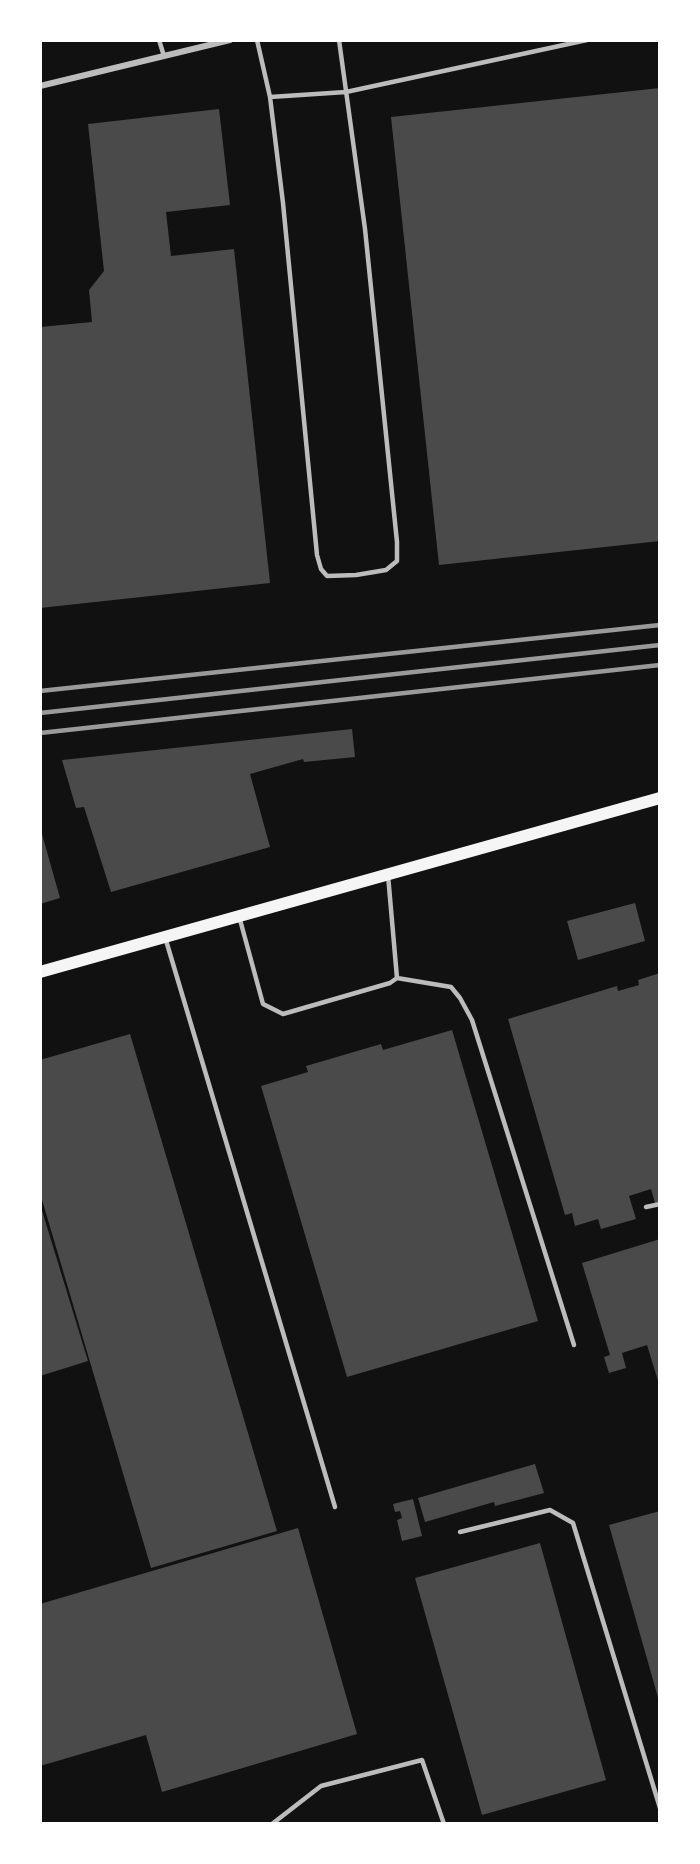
<!DOCTYPE html>
<html>
<head>
<meta charset="utf-8">
<style>
  body { margin:0 }
  #map { position:relative; width:700px; height:1864px; overflow:hidden; background:#111; font-family:Jost,sans-serif }
  canvas { display:block }
  .frame { position:absolute; inset:0; border:42px solid #fff; pointer-events:none }
</style>
</head>
<body>
<div id="map">
<canvas width="700" height="1864"></canvas>
<div class="frame"></div>
</div>
<script>
const context = document.querySelector('canvas').getContext('2d');
context.lineJoin = 'round';
function fill(path, color) { context.fillStyle = color; context.fill(path, 'evenodd'); }
function stroke(path, color, width, dash) { context.strokeStyle = color; context.lineWidth = width; context.lineCap = dash ? 'butt' : 'round'; context.setLineDash(dash || []); context.stroke(path); }
fill(new Path2D(`
  M660,88V541L439,565L391,117Z
  M219,109L230,205L166,212L171,256L234,249L270,583L40,608V327L92,322L89,290L104,271L88,124Z
  M352,729L355,757L304,762L303,759L250,774L270,847L111,892L84,807L76,808L62,760Z
  M40,827L60,898L40,904Z
  M635,903L645,941L578,960L567,921Z
  M660,973V1202L655,1203L651,1189L629,1196L636,1219L601,1229L598,1219L575,1226L572,1213L565,1215L508,1019L617,986L618,991L639,985L638,980Z
  M452,1030L538,1321L347,1377L261,1086L308,1072L306,1066L381,1044L383,1050Z
  M130,1034L277,1531L151,1568L40,1193V1060Z
  M40,1204L88,1361L40,1376Z
  M660,1239V1383L659,1384L647,1345L622,1353L626,1368L609,1373L604,1357L610,1355L582,1263Z
  M535,1464L544,1493L495,1506L494,1502L425,1522L418,1498Z
  M413,1499L422,1536L402,1541L397,1520L402,1518L400,1511L395,1512L393,1504Z
  M660,1511V1700L659,1701L609,1525Z
  M298,1528L357,1734L162,1792L146,1735L40,1766V1604Z
  M540,1543L606,1780L482,1815L415,1578Z`), '#4a4a4a');
stroke(new Path2D(`
  M159,40L164,56
  M257,40L270,97
  M339,40L365,229L397,542V561L386,570L356,575L327,576L321,569L317,555L283,203L270,97L346,92L587,40
  M239,916L263,1004L283,1014L390,983L397,978L388,875
  M165,937L335,1507
  M397,978L451,987L460,998L472,1020L574,1345
  M646,1207L660,1204
  M460,1532L550,1510L573,1523L660,1808
  M272,1824L321,1786L422,1760L444,1824`), '#bcbcbc', 4.5);
stroke(new Path2D(`
  M40,86L230,40`), '#bcbcbc', 6);
stroke(new Path2D(`
  M40,972L660,798`), '#f5f5f5', 12);
stroke(new Path2D(`
  M40,691L660,625
  M40,713L660,645
  M40,733L660,665`), '#9a9a9a', 4.5);
</script>
</body>
</html>
